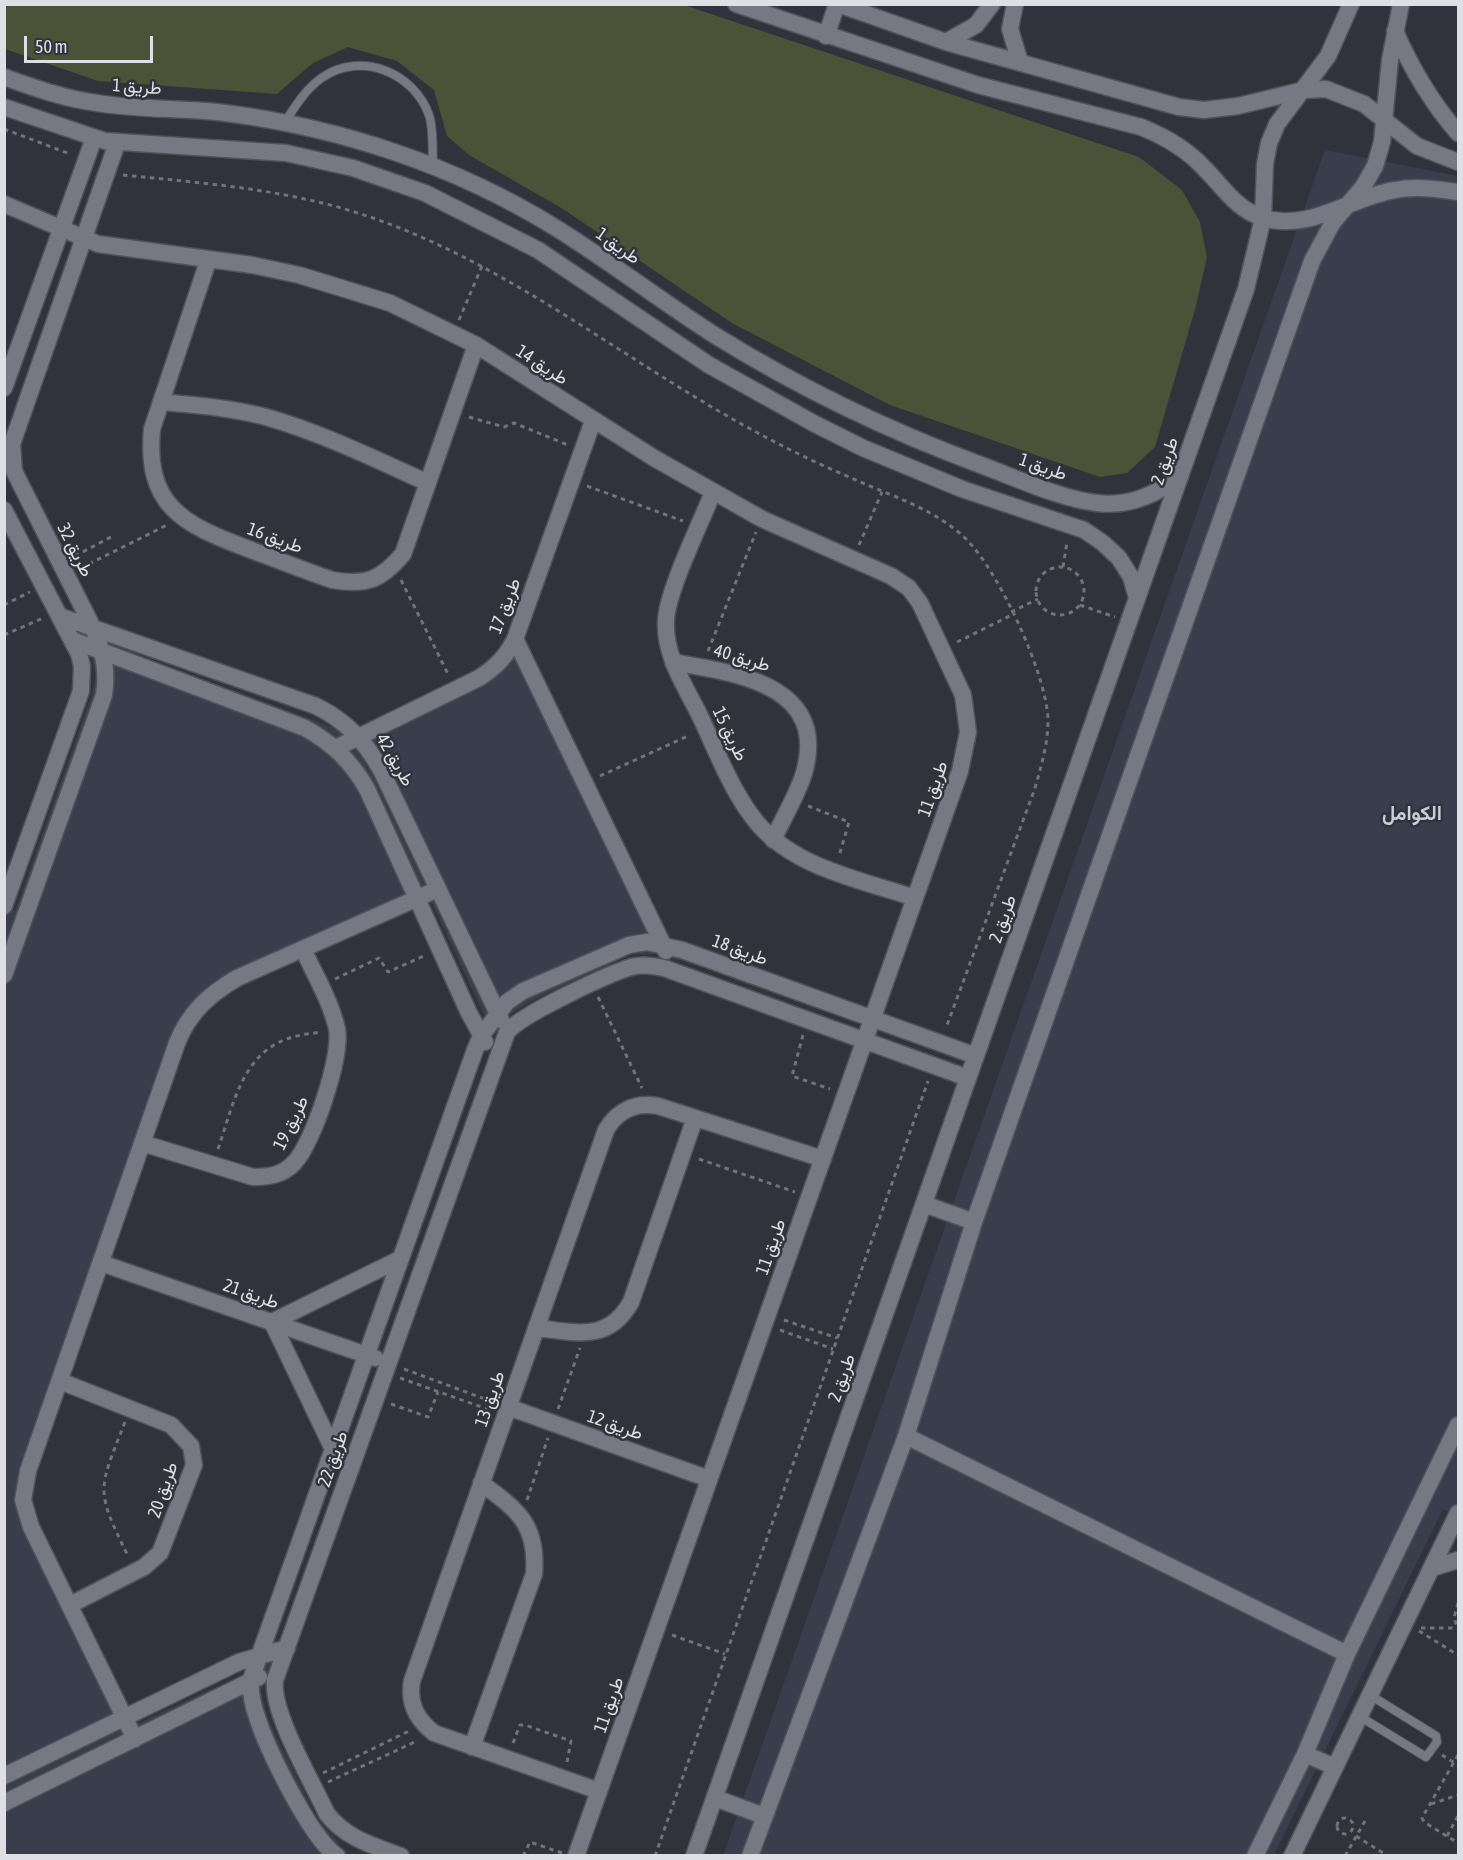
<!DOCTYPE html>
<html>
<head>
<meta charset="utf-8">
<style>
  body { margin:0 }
  #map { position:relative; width:1463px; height:1860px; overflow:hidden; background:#31333c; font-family:"Asap Condensed",sans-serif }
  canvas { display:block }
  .frame { position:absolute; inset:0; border:6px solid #dee0e6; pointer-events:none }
  .scale { position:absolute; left:24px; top:36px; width:129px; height:27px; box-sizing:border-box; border:3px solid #dee0e6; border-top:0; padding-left:8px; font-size:18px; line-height:21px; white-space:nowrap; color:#dee0e6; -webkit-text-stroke:4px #31333c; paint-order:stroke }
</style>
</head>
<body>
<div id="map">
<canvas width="1463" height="1860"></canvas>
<div class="frame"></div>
<div class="scale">50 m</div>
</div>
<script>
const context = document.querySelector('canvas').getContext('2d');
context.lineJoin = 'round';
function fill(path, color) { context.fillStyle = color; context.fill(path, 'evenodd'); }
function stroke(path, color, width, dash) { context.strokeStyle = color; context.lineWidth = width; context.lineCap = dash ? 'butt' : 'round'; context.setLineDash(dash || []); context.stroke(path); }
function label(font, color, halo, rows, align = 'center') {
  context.font = font + ' "Asap Condensed",Vazirmatn,sans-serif'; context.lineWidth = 5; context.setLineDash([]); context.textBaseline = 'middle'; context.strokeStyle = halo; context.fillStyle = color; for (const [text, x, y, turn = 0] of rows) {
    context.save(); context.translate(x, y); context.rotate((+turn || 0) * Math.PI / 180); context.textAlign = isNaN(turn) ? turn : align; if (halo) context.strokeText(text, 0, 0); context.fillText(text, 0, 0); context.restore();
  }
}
fill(new Path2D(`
  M1325,150L1458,176V1517L1443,1509L1274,1855L723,1856Z
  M521,630L679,960L655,954L629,955L534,1000L512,1013L492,1032L425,889L191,1005L16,1503L18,1513L123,1730L272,1661L261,1691L268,1719L317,1818L340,1844L328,1855H5L4,907L15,911L92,694L96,675L86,636L335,728L367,725L481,668Z`), '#3a3d4c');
fill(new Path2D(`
  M5,4L684,5L1139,157L1182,190L1200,222L1207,257L1196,306L1155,447L1127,473L1100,477L890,405L732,323L563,209L469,155L447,136L434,90L397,61L348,47L313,63L277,94L98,81L5,49Z`), '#4b5237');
const lane = new Path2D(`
  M284,123C295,107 306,88 323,77C362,51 414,73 429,115C434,130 432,150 433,166
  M1359,1716L1426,1757L1437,1742L1436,1736L1370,1695`);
const street = new Path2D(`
  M736,4L978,85L1141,127C1166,137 1187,149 1205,169C1224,188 1236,209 1263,218C1310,232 1351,197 1395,190C1416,186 1437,189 1458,192
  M838,4L946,42L1179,107L1204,110L1238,106L1304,90L1326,89L1364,104L1417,146L1458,162
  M1015,4L1010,29L1020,62
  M1395,31C1412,70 1431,102 1458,133
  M826,36L837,4
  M946,42L976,25L992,4
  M4,77C35,88 65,99 97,103C139,110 183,108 225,113C342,128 456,166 556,228C611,262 662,302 716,336C800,388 889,431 981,465C1016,478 1061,499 1097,503C1128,507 1156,495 1180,476
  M4,107L105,141L286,153L353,168L425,193L538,250L709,365L815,424L863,448L962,489L1084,530L1103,543L1119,558L1131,577L1137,598
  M4,204L98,244L252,265L299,275L390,303L476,345L654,458L762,519L891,576L909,588L920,603L963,695L968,732L960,771L576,1856
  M208,261L152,429C145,505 182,524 246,548C275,559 303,570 332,580C366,586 381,580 403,554L476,345
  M4,388L94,138
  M161,402C196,405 232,408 266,417C322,433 375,459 428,483
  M713,492C700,525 668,589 666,620C664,655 684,684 699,714C715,747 729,785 751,815C788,867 858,879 915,898
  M4,510L79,654L82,666L81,691L4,906
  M59,616L316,706C346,721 365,741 381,770L501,1020
  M515,639L666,951
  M72,640L305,728C332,743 351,761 367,789L469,1013L485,1042
  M673,662C735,673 829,684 804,773C797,796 783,818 773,840
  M336,748L479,678C496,667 506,657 515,639L593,421
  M4,975L104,695C108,669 103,651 93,628L14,471L12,444L117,143
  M142,1143L253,1177C269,1177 283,1175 294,1163C313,1144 342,1056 337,1029C331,1002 315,975 303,949
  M924,1204L974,1222
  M101,1263L375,1358
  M536,1328C576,1332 608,1343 631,1302L695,1118
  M60,1381L171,1425L191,1446L194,1465L160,1553L144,1567L70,1605
  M508,1407L709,1479
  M906,1436L1347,1654
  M332,1447L272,1322L400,1259
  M1432,1568L1458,1560
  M135,1739L31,1527L23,1500L28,1471L177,1043C189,1012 210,994 237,978L438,889
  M472,1747L534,1574C538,1525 518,1510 481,1483
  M1305,1754L1335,1767
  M4,1776L239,1662L287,1648
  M599,1791L434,1733C416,1719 408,1703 412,1681L606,1130C617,1111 635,1102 658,1106L823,1159
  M715,1798L764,1816
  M4,1803L259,1677
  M337,1856C310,1838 266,1747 256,1714C252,1704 251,1693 250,1682L475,1050L481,1036L507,1002L523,991L629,945L647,942L682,950L976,1056
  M401,1856C372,1845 347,1839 327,1814C312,1781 271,1713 275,1680L507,1032C522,1014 606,975 631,967C642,964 653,966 664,968L968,1078
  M694,1856L1246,289L1263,218L1265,164L1269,143L1277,124L1328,56L1351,4
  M750,1856L906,1436L974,1222L1312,261L1333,222L1363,187L1375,166L1382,142L1390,60L1401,4
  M1255,1856L1305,1754L1347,1654L1458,1425
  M1292,1856L1458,1513`);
stroke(lane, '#50525a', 10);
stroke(street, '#50525a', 19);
stroke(new Path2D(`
  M4,129L70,154
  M123,175C203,183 284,189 361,214C506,261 625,362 758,433C789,450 823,466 856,480C894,497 937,510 967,540C999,572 1047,675 1048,720C1048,745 1041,767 1034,791L946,1028
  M459,320L482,266
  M469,417L504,427L514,423L568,445
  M587,486L683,521
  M859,545L882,492
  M75,556L111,537
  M1063,567L1067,542
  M1036 591a24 24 0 1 1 48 0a24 24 0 1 1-48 0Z
  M81,568L167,525
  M401,580L449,676
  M4,605L30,592
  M1080,605L1115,617
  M1011,612L1038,599
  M4,635L41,619
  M957,642L1012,615
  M708,651L756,532
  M600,776L690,735
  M808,806L849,822L839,856
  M335,979L379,958L388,972L426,955
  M598,997L642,1088
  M803,1035L792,1076L830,1089
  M218,1149C232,1109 241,1057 284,1040C296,1035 309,1034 321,1032
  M699,1159L795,1192
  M784,1320L837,1338
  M780,1330L833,1349
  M404,1369L493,1402
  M400,1378L490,1410
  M391,1404L428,1417L438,1392
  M558,1409L580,1348
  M125,1422C98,1491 95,1489 128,1556
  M527,1500L548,1438
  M1458,1603L1454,1618L1458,1629
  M1421,1628H1458
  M1419,1631L1458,1655
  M672,1635L725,1654
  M513,1743L520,1725H525L571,1741L567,1762
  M1442,1755L1458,1765
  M1458,1755L1422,1818L1424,1822L1458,1843
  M323,1773L409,1731
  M328,1782L417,1741
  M1431,1804L1458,1795
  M1337 1826a8 8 0 1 1 16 0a8 8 0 1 1-16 0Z
  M1356,1836L1388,1856
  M1447,1836L1458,1816
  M523,1856L530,1842L562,1853
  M655,1856L928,1081
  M1345,1856L1365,1821`), '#71737a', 3, [4.5, 4.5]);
stroke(lane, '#767883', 8);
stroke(street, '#767883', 16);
label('18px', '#dee0e6', '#31333c', [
  ["طريق 1",137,87,4],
  ["طريق 1",618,246,35],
  ["طريق 14",542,365,33],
  ["طريق 2",1165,461,-71],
  ["طريق 1",1043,467,19],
  ["طريق 16",275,538,20],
  ["طريق 32",75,550,63],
  ["طريق 17",505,606,-69],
  ["طريق 40",742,658,16],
  ["طريق 15",730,734,64],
  ["طريق 42",395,760,60],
  ["طريق 11",933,789,-71],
  ["طريق 2",1003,919,-71],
  ["طريق 18",740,950,20],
  ["طريق 19",291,1123,-64],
  ["طريق 11",771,1247,-71],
  ["طريق 21",251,1294,19],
  ["طريق 2",842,1378,-71],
  ["طريق 13",490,1399,-71],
  ["طريق 12",615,1425,19],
  ["طريق 22",333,1459,-71],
  ["طريق 20",163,1490,-71],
  ["طريق 11",609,1705,-71]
]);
label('bold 20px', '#caccd8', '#31333c', [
  ["الكوامل",1412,814]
]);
</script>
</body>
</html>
